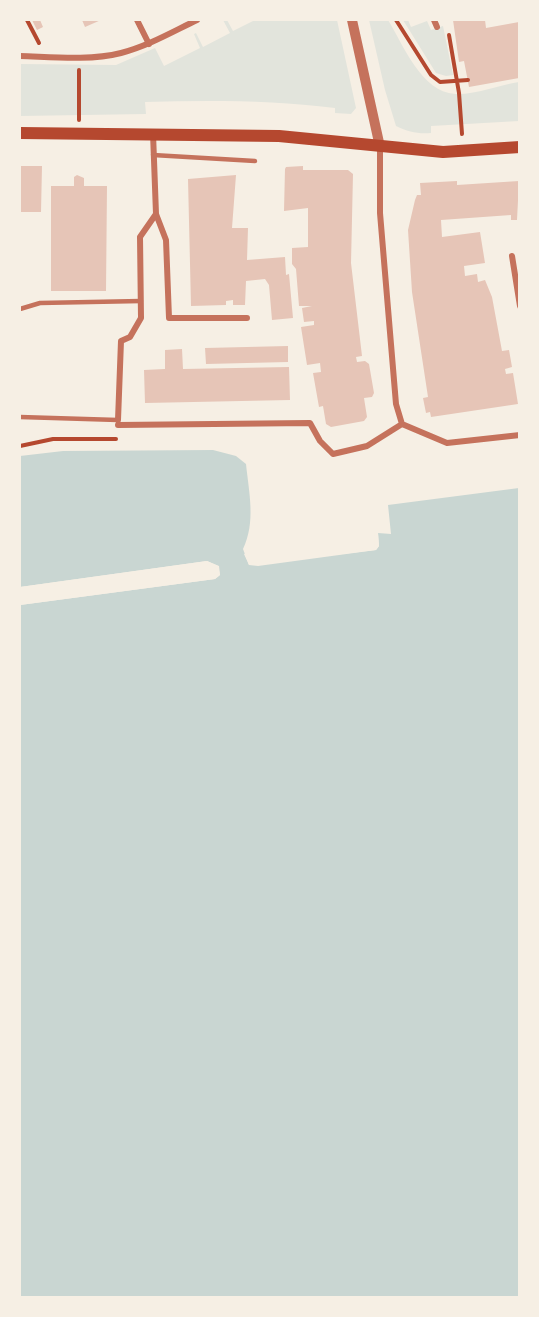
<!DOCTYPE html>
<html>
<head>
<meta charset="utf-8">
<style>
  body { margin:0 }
  #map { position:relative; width:539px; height:1317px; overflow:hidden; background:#f6efe4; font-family:Cabin,sans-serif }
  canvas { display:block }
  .frame { position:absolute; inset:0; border:21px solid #f6efe4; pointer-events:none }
</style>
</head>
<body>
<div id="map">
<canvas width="539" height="1317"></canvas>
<div class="frame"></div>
</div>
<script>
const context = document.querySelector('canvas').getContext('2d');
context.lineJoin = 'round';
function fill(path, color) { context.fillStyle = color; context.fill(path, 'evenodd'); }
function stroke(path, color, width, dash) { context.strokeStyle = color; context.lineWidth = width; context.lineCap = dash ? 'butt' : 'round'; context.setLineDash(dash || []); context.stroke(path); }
fill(new Path2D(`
  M223,20H227L233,31L255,20H337L356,108L351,114L335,113V108C272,100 208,100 145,102L146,114L20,116V64L116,65L155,48L164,66L200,48L194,34L196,33L203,47L230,33Z
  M369,20H388C403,44 421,92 455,94C475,95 500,85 519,82V121L431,126V133C418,134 408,132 396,126L385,90Z
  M403,20H408L411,27L427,21L431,30L443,26L453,75L446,76L436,73Z`), '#e2e4dc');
fill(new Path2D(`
  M213,450L236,456L246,464C249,493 256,522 243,549L249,565L376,550L379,546L378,533L391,534L388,505L519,488V1297H20V605L215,579L220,575L218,566L207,561L20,587V456L63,451Z`), '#c9d6d2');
fill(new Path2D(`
  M375,533H378L379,546L376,550L258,566L249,565L244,554L247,553L251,562L258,563L374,547Z
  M207,561L219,566L220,575L215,579L20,605V602L217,574L216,568L206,564L20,590V587Z`), '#f6efe4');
fill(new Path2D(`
  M32,20H40L43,27L37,30Z
  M82,20H101L85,27Z
  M453,20H485L486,28L519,22V78L469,87L464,61L459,62Z
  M20,166H42L41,212H20Z
  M303,166V170H348L353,174L351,263L362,356L356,357L357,362L365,361L369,364L374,393L372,397L364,398L367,417L364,421L331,427L326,424L323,406L319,407L313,373L321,372L320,363L307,365L301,327L314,325V321L304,322L302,308L312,306H299L296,269L292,264V248L308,247V208L284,211L285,169L286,167Z
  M77,175L84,178V186H107L106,291H51V186H74V177Z
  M236,175L232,228H248L247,260L285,257L286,275L289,274L293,318L272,320L269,285L265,279L246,281L245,305H233V300L226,301V305L191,306L188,179Z
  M457,181V185L519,181L517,220H511V215L441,220L442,237L480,232L485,263L464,266L465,276L477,274L478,282L485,280L492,297L502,351L509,350L512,367L505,369L506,374L513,373L518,404L431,417L430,412L426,413L423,398L428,397L412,292L408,230L415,200L417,195H421L420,183Z
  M288,346V362L206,364L205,348Z
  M182,349L183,369L289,367L290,400L145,403L144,370L165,369V350Z`), '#e6c5b7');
stroke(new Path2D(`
  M27,20L39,43
  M396,20L431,75L440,82L468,80
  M449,35L459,93L462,134
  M79,70V120
  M20,446L53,439H116`), '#b5482f', 4);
stroke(new Path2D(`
  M153,155L255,161
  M20,309L40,303L141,301
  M20,417L118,420`), '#c5725c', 4.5);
stroke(new Path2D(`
  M137,20L149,44
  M434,20L437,27
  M20,56C52,57 89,61 121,53C148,46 172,32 197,20
  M380,147V213L396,404L402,424
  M156,214L166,240L169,318H247
  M512,256L520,306
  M118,420L121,341L130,337L141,318L140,237L156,214L153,133
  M402,424L447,443L520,435
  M118,425L310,423L320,441L333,454L367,446L402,424`), '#c5725c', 6);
stroke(new Path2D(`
  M352,20L380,147`), '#c5725c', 10);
stroke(new Path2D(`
  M20,133L279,136L443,152L520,147`), '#b5482f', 12);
</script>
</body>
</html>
